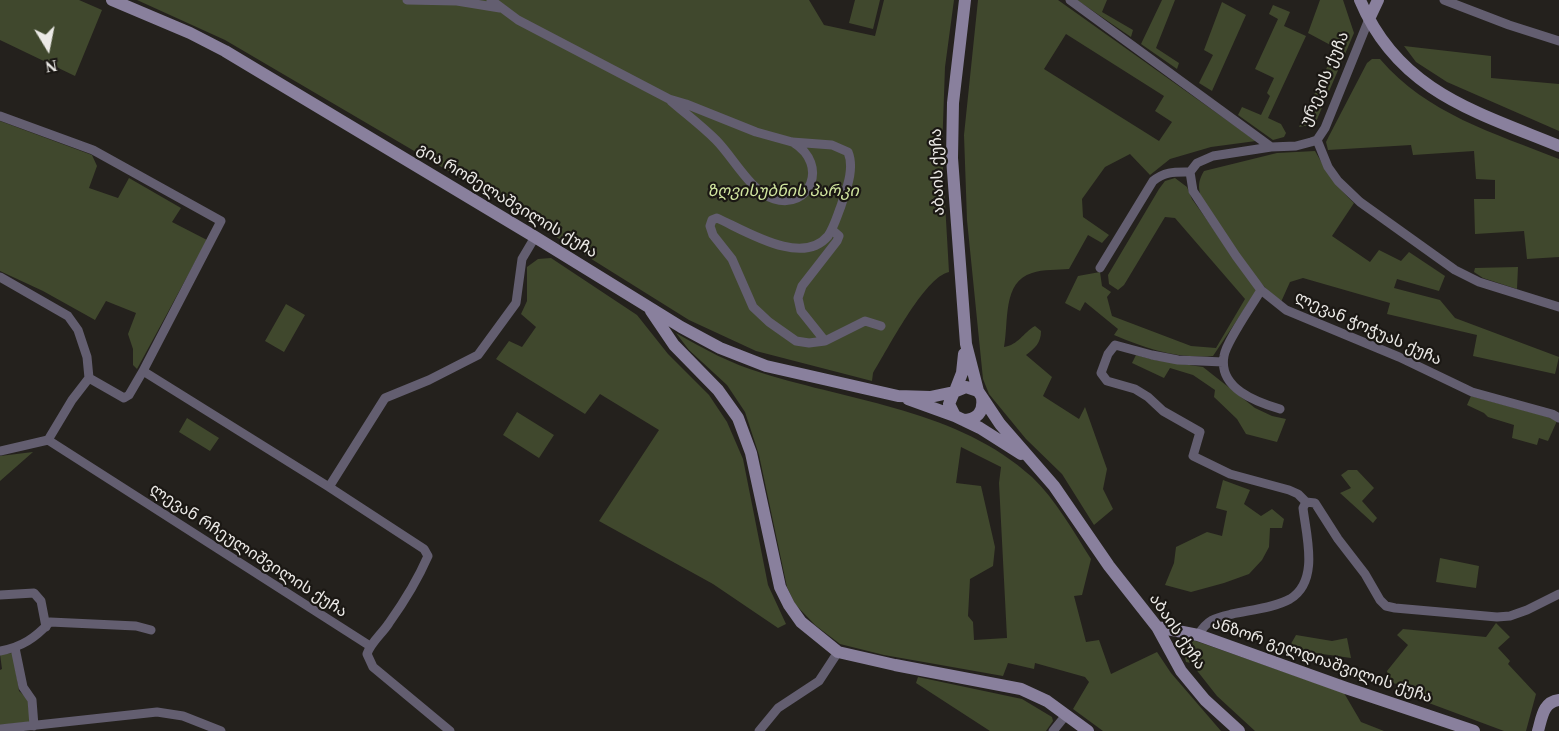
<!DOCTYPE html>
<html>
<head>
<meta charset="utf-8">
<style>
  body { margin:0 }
  #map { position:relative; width:1559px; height:731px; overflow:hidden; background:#24211d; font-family:"Times New Roman",serif }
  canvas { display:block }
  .north { position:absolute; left:18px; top:18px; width:60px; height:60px; -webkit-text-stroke:4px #1b1814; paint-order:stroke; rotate:170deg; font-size:16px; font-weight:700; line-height:24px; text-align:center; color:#ebe9e6 }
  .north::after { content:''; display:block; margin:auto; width:21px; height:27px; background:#ebe9e6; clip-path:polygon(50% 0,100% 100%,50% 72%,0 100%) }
</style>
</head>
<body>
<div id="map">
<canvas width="1559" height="731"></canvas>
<div class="north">N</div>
</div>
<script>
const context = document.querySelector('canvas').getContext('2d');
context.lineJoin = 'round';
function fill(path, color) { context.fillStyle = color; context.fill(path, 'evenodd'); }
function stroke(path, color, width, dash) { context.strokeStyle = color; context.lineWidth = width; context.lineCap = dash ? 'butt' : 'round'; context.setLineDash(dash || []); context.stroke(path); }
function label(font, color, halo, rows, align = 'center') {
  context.font = font + ' "Times New Roman","Noto Sans Georgian",serif'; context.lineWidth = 4.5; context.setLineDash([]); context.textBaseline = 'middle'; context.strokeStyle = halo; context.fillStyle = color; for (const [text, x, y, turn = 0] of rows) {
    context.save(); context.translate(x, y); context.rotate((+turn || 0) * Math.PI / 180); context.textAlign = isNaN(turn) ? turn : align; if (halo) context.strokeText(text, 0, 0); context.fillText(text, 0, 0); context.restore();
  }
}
fill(new Path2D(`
  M0,0H79L102,10L75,76L0,40Z
  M137,0H809L824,25L875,36L884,0H954L945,67L942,151L949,272C924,277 887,351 873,373L872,381L756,351L689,320L553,235L554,233L225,40Z
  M855,0H880L873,29L849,23Z
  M978,0H1058L1256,141L1211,147L1170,159L1150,175L1130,154L1105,167L1082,199L1083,217L1109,235L1102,243L1088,235L1069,269C1058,270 1043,269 1032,273C1002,282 1009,322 1004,347C1018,345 1023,333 1035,326L1041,331C1041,343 1035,348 1026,355L1052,377L1043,396L1079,419L1085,407L1107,469L1103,489L1113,509L1094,525L1062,474L1026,439L989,394L983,379L967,220L964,135ZM1066,34L1164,96L1155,111L1172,122L1159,141L1044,69Z
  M1077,0H1107L1102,12L1133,30L1131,37Z
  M1162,0H1175L1156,48L1179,63L1177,69L1141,44Z
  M1320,0H1343L1354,33L1315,124L1299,127L1336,48L1308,33Z
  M1222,2L1246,15L1212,91L1199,83L1213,55L1204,50Z
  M1273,5L1290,12L1284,26L1306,36L1268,118L1281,124L1286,133L1284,137L1273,140L1238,115L1242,107L1261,115L1270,96L1267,93L1274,78L1255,69L1278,19L1269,14Z
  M1404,46L1491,56V78L1559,84V131L1447,82L1416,62Z
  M1372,59H1380C1427,114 1494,133 1559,159V257L1527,259L1524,231L1475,234L1474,199H1495V180L1476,179L1474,151L1413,155L1411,145L1328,150L1326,142L1329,136L1367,63Z
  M0,121L92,155L97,166L89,188L118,198L129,178L181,208L172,222L207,240L137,369L133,365V349L128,334L136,313L106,301L95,320L43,291L0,271Z
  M1315,151C1326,171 1337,187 1354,203L1332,236L1370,262L1379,250L1401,261L1409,252L1445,276L1439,291L1397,279L1394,288L1440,300L1455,318L1559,357L1555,374L1473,356L1477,335L1387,314L1390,303L1303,278L1290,282L1281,302C1247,275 1226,233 1201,197C1198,187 1198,181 1204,171L1277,153Z
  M1175,178L1187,187L1192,199L1257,290L1213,356C1178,359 1147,349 1114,335L1118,329L1085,302L1080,311L1065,303L1078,276L1100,272L1102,286L1111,292L1107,297L1112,316L1191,346L1216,348L1245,299L1175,218L1165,217L1124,285L1118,290L1109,284L1108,275L1159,189L1165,181Z
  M551,258L637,315L668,354L709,395L727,422L743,459L768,585L786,624L778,628L713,584L599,521L659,430L600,394L585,414L496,359L509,341L522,347L536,327L521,314L527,301V267L538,259Z
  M1518,267L1517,289L1483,278L1474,272L1475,268Z
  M286,304L305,315L284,352L265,341Z
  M676,333C704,349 731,364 762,373C854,402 958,410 1032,477C1056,500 1073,531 1091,559L1082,595L1074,596L1086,642L1099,640L1111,674L1157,652L1171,673L1221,731H1103L1073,709L1089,682L1085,677L1035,663L1034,669L1008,663L1003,676L884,655L840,644L815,625L795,604L787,587L759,455L745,412L727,385L689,350ZM961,447L1001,467L999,483L1007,638L974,640L973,622L968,616L970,579L993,566L995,547L981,486L956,483Z
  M1136,355L1155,360L1203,367L1255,408L1272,416L1286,419L1277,442L1246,434L1237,419L1214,397L1215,390L1193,375L1170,368L1164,378L1132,363Z
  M1471,396L1545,416L1557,421L1548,441L1539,438L1537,445L1512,438L1514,425L1488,417L1484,413L1467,405Z
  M517,412L554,435L539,458L503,435Z
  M187,418L219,438L210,451L179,432Z
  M33,452L0,481V456Z
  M1348,470H1357L1374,488L1362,501L1377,518L1373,523L1340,493L1351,488L1341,475Z
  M1223,480L1250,490L1244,504L1261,516L1272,509L1284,519L1282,528H1270L1269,547L1262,560L1249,574L1224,583L1191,592L1165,585L1174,563L1176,547L1207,532L1222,536L1227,511L1216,508Z
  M1440,558L1479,566L1476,588L1436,582Z
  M1496,623L1510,637L1498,648L1510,661L1508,664L1536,694L1526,731H1504L1394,690L1397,684C1390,683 1388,677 1387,671L1408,645L1397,635L1403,629L1486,637Z
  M1296,635L1332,641L1347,638L1351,658L1315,653L1311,657L1288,649Z
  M1193,640L1344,693L1361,722L1384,731H1255L1217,696L1191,663L1186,662L1183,649L1185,642Z
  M13,653L19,691L28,699L30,722L0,725V670L2,669L0,654Z
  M918,677L1022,699L1052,717L1053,721L1046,731H990L916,683Z`), '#40482d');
stroke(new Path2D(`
  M407,0L457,1L500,8
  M491,0L518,20L669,99L686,104L756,132L792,142L832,145L848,152C855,169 846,190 841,206C837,216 834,227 828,236C802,267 746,231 717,218L712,220L710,226L713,235L732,259L753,307L769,322L796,341L809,343L825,341L865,321L881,326
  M1070,0L1271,147
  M1444,0L1509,25L1559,41
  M1369,19L1325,128L1317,140L1311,142L1296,146L1271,147L1213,156L1197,163L1190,172L1193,191L1236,256L1261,290L1286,310L1399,357L1472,392L1552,414L1559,418
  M671,101C686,114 702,126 716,140C733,157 751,192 774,199C810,210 829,165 794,143
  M0,116L93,150L221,221L143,371
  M1317,140L1328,167L1338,181L1360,202L1455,270L1479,282L1559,307
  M1100,268L1153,181C1165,171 1175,172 1190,172
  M0,277L68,316L78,330L87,357L89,378L72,400L48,440
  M1261,290C1253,304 1226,342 1224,356C1218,388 1256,402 1280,409
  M825,341L801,311L798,298L802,286L837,241L839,236L832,230
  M1223,362L1178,360L1152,355L1115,345L1108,354L1101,373L1107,381L1135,389L1148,397L1163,411L1200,432L1193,456L1230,474L1289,490L1298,494L1306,502
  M89,378L124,398L129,395L143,371L329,487
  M0,451L48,440L370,646
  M1306,502L1315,503L1338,539L1365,574L1380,600L1386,606L1395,608L1497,617L1510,616L1527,610L1559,594
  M0,595L34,593L41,601L46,627
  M1198,635C1208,619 1215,618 1232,614C1250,610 1274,608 1290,599C1320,581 1306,535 1303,508L1306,502
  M15,648L23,687L32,700L34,726
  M0,651C22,647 35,638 50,622L136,626L151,630
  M0,729L157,712L183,716L221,731
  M450,731L373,667L367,654C371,642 382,634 389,623C404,602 418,579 428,556L424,549L329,487L385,398L429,380L478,355L516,303L522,259L535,237
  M759,731L778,708L819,681L838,652
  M1053,731L1066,715`), '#635e70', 9);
stroke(new Path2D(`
  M112,0L190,33L225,51L535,237L681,327L720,348L766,366L898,396L930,397L954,392
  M965,0L953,103L952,158L966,344L978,391
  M1360,0C1398,91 1476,112 1559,146
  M1369,19L1378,0
  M651,311L674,345L718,390L738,418L751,453L780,587L789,605L801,622L838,652L895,665L1021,689L1047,701L1088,731
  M955,391L962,373L964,354
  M908,399L955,416L980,428L1021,454
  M955,416L949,404L954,392L966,387L978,391L1000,424L1054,486L1109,566L1157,627L1181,671L1205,700L1239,731
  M963,420C977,420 984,412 982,398
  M1157,627L1198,635L1346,688L1474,731
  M1538,731C1542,717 1543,702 1559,700`), '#89809d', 12);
label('16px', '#ebe9e6', '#1b1814', [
  ["ურეკის ქუჩა",1325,79,-67],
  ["აბაის ქუჩა",938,172,-92],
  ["გია რომელაშვილის ქუჩა",507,201,31],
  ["ლევან ჭოჭუას ქუჩა",1368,329,24],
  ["ლევან რჩეულიშვილის ქუჩა",248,551,33],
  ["აბაის ქუჩა",1177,632,56],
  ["ანზორ გელდიაშვილის ქუჩა",1322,661,19]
]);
label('italic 16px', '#d2e7a0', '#1b1814', [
  ["ზღვისუბნის პარკი",783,192]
]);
</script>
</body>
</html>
